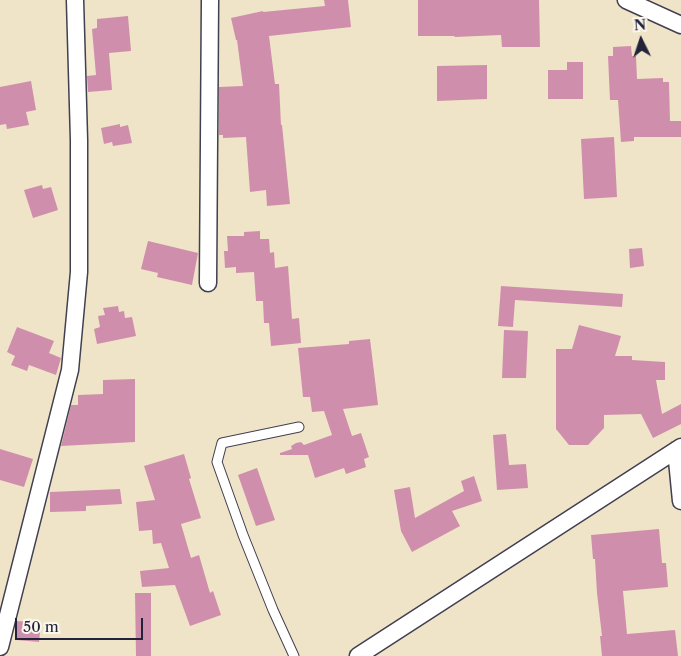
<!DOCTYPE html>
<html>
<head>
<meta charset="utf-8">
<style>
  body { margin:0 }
  #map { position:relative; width:681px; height:656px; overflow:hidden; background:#efe4c7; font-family:"Libre Caslon Text",serif }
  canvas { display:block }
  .north { position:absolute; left:616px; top:15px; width:50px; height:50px; -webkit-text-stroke:4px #fbf7ec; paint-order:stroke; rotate:356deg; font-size:14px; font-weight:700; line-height:20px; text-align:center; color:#22223b }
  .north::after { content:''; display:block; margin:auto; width:18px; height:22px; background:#22223b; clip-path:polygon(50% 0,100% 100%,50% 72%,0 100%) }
  .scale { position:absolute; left:15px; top:618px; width:128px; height:22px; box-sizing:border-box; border:2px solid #22223b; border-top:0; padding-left:6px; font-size:15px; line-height:18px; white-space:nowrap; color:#22223b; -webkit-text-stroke:4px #fbf7ec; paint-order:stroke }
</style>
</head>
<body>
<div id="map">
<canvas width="681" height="656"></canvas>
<div class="north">N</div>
<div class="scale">50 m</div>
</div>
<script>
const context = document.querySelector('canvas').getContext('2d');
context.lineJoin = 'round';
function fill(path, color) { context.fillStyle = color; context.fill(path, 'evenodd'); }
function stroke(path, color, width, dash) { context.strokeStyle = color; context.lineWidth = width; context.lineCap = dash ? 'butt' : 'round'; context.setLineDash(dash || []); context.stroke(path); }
fill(new Path2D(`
  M324,0H348L351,27L269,36L275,84H279L281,125H282L290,204L267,206L266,190L250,192L246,137L223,138V135H219V87L243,86L237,40H236L231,18L263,11V12L325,6Z
  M418,0H539L540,47H502L501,35L455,37L454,36H418Z
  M128,16L131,51L109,53L112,90L88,92L87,76L96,75L92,29L97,28V19Z
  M631,46L632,56H636L637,79L663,78V82H669L670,121H681V137H634V141L621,142L618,100H610L608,56H613V47Z
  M567,62H583V99H548V70H567Z
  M487,65V99L437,101V66Z
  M31,81L36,110L26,112L29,125L7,129L6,124L0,125V87Z
  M120,124V127L128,125L132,143L113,146L112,142L104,144L101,128Z
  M614,137L617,197L584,199L581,139Z
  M42,185L43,189L51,187L58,210L33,218L24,190Z
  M260,231V239H269L270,253L274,252L275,268L288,266L292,319L299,318L301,343L271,346L269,323H264L263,301H256L254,272L236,273V267L225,268L224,251H228L227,236H244V232Z
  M148,241L198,253L192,285L157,277L158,273L141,269Z
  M642,248L644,266L630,268L629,249Z
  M501,286L623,294L622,307L515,300L513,327L498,326Z
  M118,306L119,312L124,311L125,318L132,317L136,336L97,344L94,329L100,327L98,316L105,315L103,308Z
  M579,325L621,336L615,356H632V360L665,362V380H656L662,414L681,404V424L653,438L641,414L604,415V428L588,445H569L556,429V349H572Z
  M17,327L54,341L49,353L61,358L56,375L29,365L27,371L11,365L15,356L7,352Z
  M504,330L528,331L526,378H502Z
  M370,339L378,405L343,409L352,436L361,433L369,457L364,459L366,467L346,474L344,468L315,478L308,455H280V453L292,449L291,446L296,443L301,442L304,445L332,435L324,411L312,412L310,397H303L298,348L349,344V341Z
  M135,379V442L61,446L71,405H78V395L103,394V380Z
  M506,434L509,465L526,464L528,488L497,490L493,435Z
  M0,449L33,459L24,487L0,480Z
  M184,454L191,478L189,479L201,518L181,524L191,558L199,555L210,593L213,591L221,615L190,626L175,585L142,587L140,571L169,568L161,543L153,544L152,530L139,531L136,502L155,500L144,466Z
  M257,468L275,520L256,526L238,475Z
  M474,476L482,501L452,511L460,526L412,552L401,531L394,490L410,487L415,518L464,491L461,481Z
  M120,489L122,504L86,506V511L50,512V492Z
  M659,529L662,563H666L668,587L623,591L627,634L675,630L678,656H602L600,636H602L597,593L595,559H593L591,535Z
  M135,593H151V656H136Z
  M17,621L41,623L39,642L16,640Z`), '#cf8fac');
const lane = new Path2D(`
  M294,656L273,610L243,535L217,462L222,443L299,427`);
const street = new Path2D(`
  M626,0L681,25
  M208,283L210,0
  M676,450L681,501
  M0,647L70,370L79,272V140L75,0
  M358,656L681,447`);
stroke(lane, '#413f50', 11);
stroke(street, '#413f50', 19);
stroke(lane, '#fff', 9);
stroke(street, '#fff', 16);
</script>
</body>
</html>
